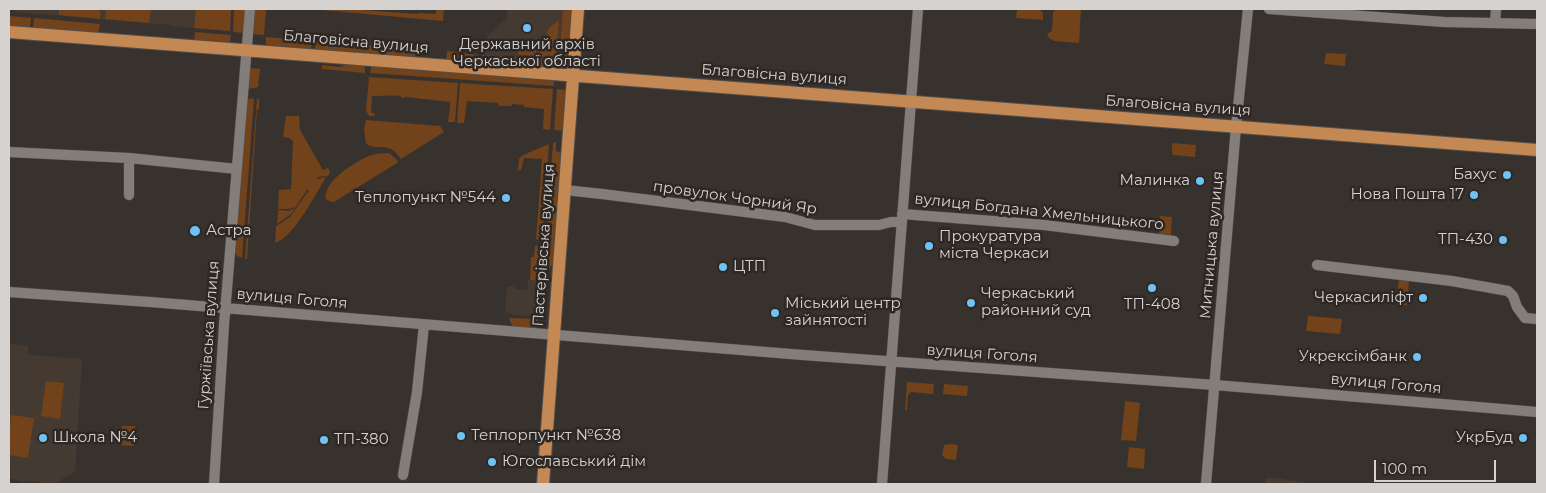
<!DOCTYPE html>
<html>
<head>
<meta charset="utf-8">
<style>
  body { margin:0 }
  #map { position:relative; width:1546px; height:493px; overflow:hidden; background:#38322f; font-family:Montserrat,sans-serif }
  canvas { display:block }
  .frame { position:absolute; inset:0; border:10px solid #d6d2d0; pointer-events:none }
  .scale { position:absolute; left:1374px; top:460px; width:122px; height:22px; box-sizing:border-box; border:2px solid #d6d2d0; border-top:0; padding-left:6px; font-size:15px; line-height:18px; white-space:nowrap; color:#d6d2d0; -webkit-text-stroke:4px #2e2825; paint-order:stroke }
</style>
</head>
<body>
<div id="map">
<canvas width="1546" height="493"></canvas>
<div class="frame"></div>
<div class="scale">100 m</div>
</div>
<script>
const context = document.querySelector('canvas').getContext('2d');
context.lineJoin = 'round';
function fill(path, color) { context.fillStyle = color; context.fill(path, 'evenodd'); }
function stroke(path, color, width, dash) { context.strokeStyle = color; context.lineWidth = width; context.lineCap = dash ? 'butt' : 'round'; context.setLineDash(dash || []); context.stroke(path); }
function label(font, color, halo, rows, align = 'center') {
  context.font = font + ' Montserrat,sans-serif'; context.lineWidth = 5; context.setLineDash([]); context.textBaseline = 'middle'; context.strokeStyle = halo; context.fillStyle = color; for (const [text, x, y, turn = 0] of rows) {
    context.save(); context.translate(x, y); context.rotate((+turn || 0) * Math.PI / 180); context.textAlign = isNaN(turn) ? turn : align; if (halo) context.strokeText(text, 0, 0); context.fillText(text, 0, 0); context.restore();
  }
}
fill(new Path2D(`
  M15,9H231L230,31L171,26V25L15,12Z
  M508,9H572L568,59L565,66L561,69L480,62L482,52L485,49L486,38L503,21L508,19L507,16Z
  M528,280L541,281L540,305H538V308H539V316L512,315V314L505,313L507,286L515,287V289L527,290Z
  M9,344L28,346V353L30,355L82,359L75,472L55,483L48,484L28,480L25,482L9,478L12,471H9Z
  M1266,478H1277L1313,484H1266Z`), '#443a32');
fill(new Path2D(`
  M59,9H98L101,13L100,19L59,15Z
  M106,9H151L149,23L105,19Z
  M196,9H231L230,31L194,28Z
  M234,9H246L244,33L233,32Z
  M254,9H266L264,35L252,34Z
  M311,9H348L418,14L419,13L435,14L437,9H444L443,21Z
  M563,9H572L568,59L559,58Z
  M1020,9L1040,10L1043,13V20L1016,18L1017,11Z
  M1055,9H1081L1079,43L1054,41L1049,38L1047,34L1052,31L1053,13Z
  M9,16L31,18L30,27L9,26Z
  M34,18L100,24L98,33L33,28Z
  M559,20L557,43H548L546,39L548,29Z
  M195,32L231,35L230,43L194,40Z
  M266,37L312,41L311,49L266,46Z
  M315,41L420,49L419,58L315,49Z
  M519,45L555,48L556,49V57L518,55Z
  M447,51L478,55L474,62L446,60Z
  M1326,53L1346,54L1345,66L1324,64Z
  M483,55L504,56V64L482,63Z
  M513,58L555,61V68L512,65Z
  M349,64L363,65L365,69V73L322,69V65L339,67Z
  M372,65L554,80V86L370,73Z
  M250,68L260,69L258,87L248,89Z
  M369,77L458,83L455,122H448L450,107V102L406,97L401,98V96C391,95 383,96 372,96L371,113H375L374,116H369L366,111Z
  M460,83L553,89L550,130L543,129L544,109L524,107V105L512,104V106H499L498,103L467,101L464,123H457Z
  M557,89L566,90L563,131L554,130Z
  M251,98L254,99L242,258L237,256L235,253L247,100Z
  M257,99H259V109H257L247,259H245Z
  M286,116H299L300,130L323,170L328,168L330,172L328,176L317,177L318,179L326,177C316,194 293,238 275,243L276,226L290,217L309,190H307L291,214L277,224L278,210L289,211L296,207L288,209H278L279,190L291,189L293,141L289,138L283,137Z
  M366,120L440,126L444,132L401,159C388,140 381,152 366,144L364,129Z
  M556,142V151L562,153L554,263L548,269L547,279L544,277L553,143Z
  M1172,143L1196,145L1195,157L1173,155L1172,152Z
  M549,144L542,240H538L536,239L542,159L524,158L521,170H518L519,159L523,155Z
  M389,153L398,161L397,163L334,202H331L326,199C322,182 355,162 369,156C375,153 382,154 389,153Z
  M1160,216L1172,217L1171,235L1159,234Z
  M538,245H542L539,281L530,280L531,257H534L535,246Z
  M1399,279L1409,280L1407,305L1396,304Z
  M1308,316L1342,319L1340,334L1306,331Z
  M509,318L538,319L537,330L513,328Z
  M46,381L64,383L60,419L41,416Z
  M907,382L934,384L933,394L911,392L908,395L907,410H905Z
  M944,384L968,386L967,396L943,394Z
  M1125,401L1140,403L1136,441L1121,440Z
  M11,415L34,418L28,458L9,455V431Z
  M122,426H135L134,446L121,445Z
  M950,444L958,445L956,460L946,459L942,455L944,445Z
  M1129,447L1145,449L1144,469L1127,467Z`), '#72421a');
const minor = new Path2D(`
  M1269,9L1444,22L1537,24
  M1495,22L1496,9
  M9,152L129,158L237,169
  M129,158V195
  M565,190L602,194L785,217L815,225H879L891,222H902
  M902,214L1044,225L1174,241
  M1317,265L1452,281L1508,291L1513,296L1517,307L1525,318L1537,319
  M9,292L150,302L803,355L1215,385L1537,412
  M403,475L417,392L424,325
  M214,484L224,325L250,9
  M882,484L918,9
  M1206,484L1236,127L1248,9`);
const major = new Path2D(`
  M9,32L1537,150
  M543,484L578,9`);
stroke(minor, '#524e4b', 11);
stroke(major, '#524e4b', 14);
stroke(minor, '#847e7a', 10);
stroke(major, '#c48855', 12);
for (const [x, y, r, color] of [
  [527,28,5,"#70c2f4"],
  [1507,175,5,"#70c2f4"],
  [1200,181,5,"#70c2f4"],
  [1474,195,5,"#70c2f4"],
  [506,198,5,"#70c2f4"],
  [195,231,6,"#70c2f4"],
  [1503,240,5,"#70c2f4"],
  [929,246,5,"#70c2f4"],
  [723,267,5,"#70c2f4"],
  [1152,288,5,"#70c2f4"],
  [1423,298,5,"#70c2f4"],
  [971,303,5,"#70c2f4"],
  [775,313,5,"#70c2f4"],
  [1417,357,5,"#70c2f4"],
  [461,436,5,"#70c2f4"],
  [43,438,5,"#70c2f4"],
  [1523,438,5,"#70c2f4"],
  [324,440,5,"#70c2f4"],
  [492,462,5,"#70c2f4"]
]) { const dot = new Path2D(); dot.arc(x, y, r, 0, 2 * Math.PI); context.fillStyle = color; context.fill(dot); stroke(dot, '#2e2825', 2); }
label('15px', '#d6d2d0', '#2e2825', [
  ["Благовісна вулиця",356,42,5],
  ["Благовісна вулиця",774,75,4],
  ["Благовісна вулиця",1178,106,4],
  ["провулок Чорний Яр",735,198,8],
  ["вулиця Богдана Хмельницького",1039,212,6],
  ["Пастерівська вулиця",544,245,-86],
  ["Митницька вулиця",1212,245,-85],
  ["вулиця Гоголя",292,299,5],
  ["Гуржіївська вулиця",209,335,-86],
  ["вулиця Гоголя",982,354,4],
  ["вулиця Гоголя",1386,384,5]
]);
label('15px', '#d6d2d0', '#2e2825', [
  ["Державний архів",527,45,"center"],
  ["Черкаської області",527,62,"center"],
  ["Бахус",1497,175,"right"],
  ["Малинка",1190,181,"right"],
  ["Нова Пошта 17",1464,195,"right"],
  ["Теплопункт №544",496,198,"right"],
  ["Астра",206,231],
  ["Прокуратура",939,237],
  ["міста Черкаси",939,254],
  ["ТП-430",1493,240,"right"],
  ["ЦТП",733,267],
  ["Черкаський",981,294],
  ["районний суд",981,311],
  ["Черкасиліфт",1413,298,"right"],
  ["Міський центр",785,304],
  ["зайнятості",785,321],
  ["ТП-408",1152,305,"center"],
  ["Укрексімбанк",1407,357,"right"],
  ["Теплорпункт №638",471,436],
  ["Школа №4",53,438],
  ["УкрБуд",1513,438,"right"],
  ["ТП-380",334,440],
  ["Югославський дім",502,462]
], 'left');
</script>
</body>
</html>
